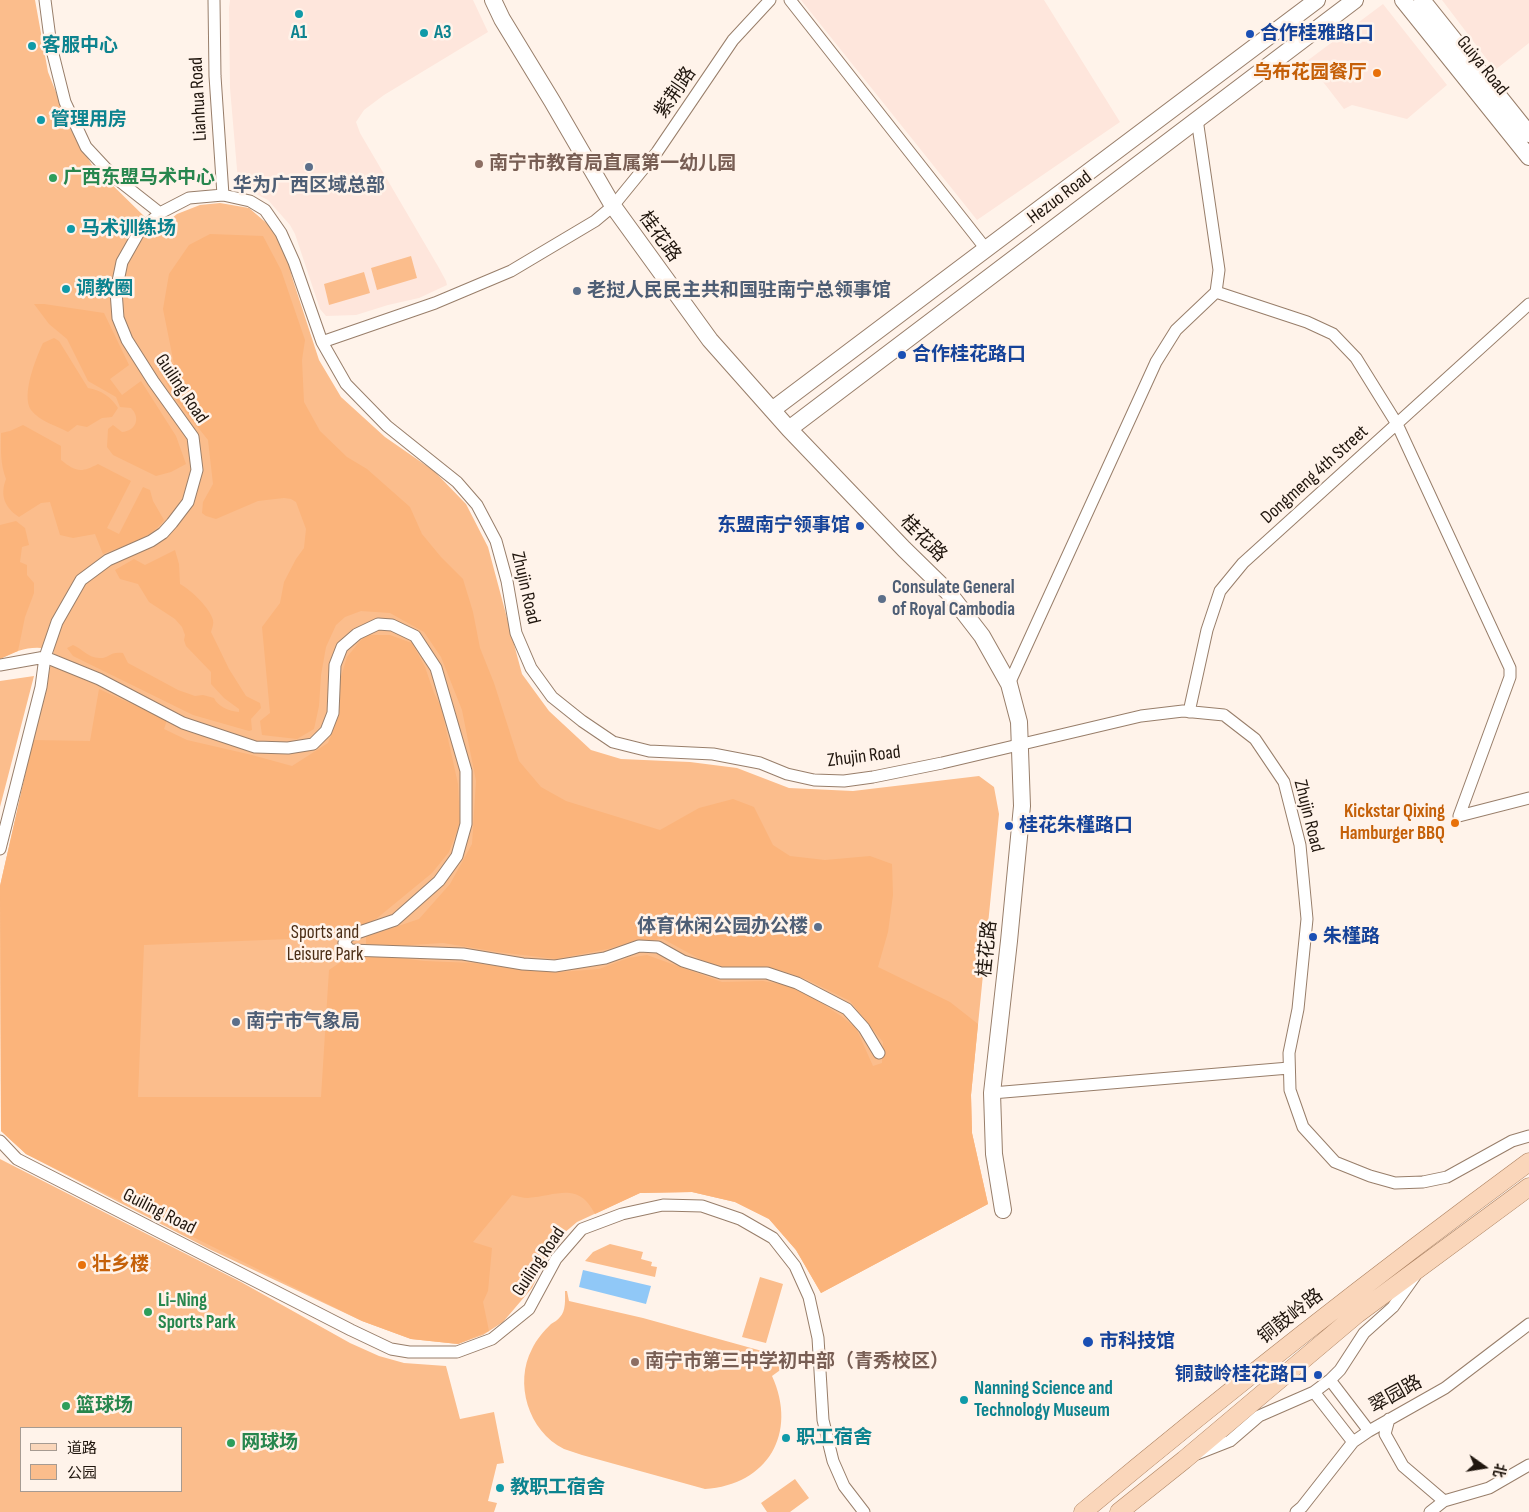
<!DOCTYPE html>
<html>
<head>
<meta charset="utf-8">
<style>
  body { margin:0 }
  #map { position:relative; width:1529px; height:1512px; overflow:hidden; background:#fff3ea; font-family:"Sofia Sans Condensed","Noto Sans SC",sans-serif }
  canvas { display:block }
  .legend { position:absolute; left:20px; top:1427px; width:162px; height:65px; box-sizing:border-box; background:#fff3ea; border:1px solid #a69b92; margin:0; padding:6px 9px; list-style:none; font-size:15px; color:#20160e }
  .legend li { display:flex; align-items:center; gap:10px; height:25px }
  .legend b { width:25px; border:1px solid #a69b92 }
  .north { position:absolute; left:1459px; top:1442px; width:50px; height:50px; -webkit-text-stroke:4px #fff3ea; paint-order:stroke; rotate:103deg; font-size:14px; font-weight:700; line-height:20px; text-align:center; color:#20160e }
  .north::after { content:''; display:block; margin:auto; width:18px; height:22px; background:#20160e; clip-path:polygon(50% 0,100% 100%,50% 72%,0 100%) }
</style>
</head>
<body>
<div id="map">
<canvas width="1529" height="1512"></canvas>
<ul class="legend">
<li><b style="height:6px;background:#fad6ba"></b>道路</li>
<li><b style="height:14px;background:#fbbd8c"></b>公园</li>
</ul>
<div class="north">北</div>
</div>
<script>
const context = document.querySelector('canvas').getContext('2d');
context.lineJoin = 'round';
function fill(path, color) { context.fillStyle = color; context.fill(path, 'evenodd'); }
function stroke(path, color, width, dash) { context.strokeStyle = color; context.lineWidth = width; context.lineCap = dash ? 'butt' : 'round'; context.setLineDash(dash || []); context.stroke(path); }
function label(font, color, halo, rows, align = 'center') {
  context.font = font + ' "Sofia Sans Condensed","Noto Sans SC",sans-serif'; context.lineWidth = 5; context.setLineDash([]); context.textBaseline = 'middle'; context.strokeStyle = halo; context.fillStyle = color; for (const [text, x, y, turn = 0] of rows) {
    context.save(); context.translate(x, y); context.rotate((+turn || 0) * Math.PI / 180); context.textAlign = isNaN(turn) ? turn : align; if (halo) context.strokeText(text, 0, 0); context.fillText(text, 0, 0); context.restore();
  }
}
fill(new Path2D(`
  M230,0H473L488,32L384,95L364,110L356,122L360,133L439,268L446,281L447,285L419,298L388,305L356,315L326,316L320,309L295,234L290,225L268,200L246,189L238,181L230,88L229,8Z
  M801,0H1044L1120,122L977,220Z
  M1442,0H1529V43L1495,70Z
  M1383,4L1447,85L1407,119L1352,105L1344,109L1307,61Z`), '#fee6dc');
fill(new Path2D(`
  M0,0H35L48,72L71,130L92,165L150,222L163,225L177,214L200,205L220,203L249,208L270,226L285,248L292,277L319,360L341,397L385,437L434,471L466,504L488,547L522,674L549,711L591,750L621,759L690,762L737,768L789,788L853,791L979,776L994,787L999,814L971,1095L972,1133L988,1204L821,1293L796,1250L769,1219L735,1202L692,1192L640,1193L577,1222L563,1234L548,1256L532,1288L503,1322L483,1335L458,1344L411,1339L362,1321L209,1249L26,1154L1,1131L0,886L54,650C33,645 19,649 0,659Z
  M411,256L417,278L377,290L371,268Z
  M364,272L370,293L329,305L324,284Z
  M34,676L0,807V681Z
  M0,1159L241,1282L350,1343L379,1356L404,1363L446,1366L460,1419L494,1412L504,1463L497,1464L488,1501L497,1503L494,1512H0ZM21,1428H181V1491H21Z
  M610,1244L643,1252L641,1259L652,1262L651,1266L657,1267L655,1277L585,1261L593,1252Z
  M760,1277L783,1284L766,1343L742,1337Z
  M565,1291H567L569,1301L643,1318L780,1356L781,1354L783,1368L772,1376C798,1433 768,1485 705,1489L582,1455C576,1453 570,1451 564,1449C528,1431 514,1383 532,1349C536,1340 544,1331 551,1324C554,1322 558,1320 560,1317C566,1311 565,1299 565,1291Z
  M795,1479L809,1498L790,1512H767L761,1503Z`), '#fbbd8c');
fill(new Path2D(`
  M210,234L263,236L281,270L305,340L302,360L304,402L320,431L347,457L367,469L410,507L422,534L441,557L463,579L473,612L480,648L494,683L519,761L541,787L566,801L660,830L699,808L733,799L754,807L773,845L790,856L825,860L870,856L892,864L893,895L888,932L878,967L950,1002L978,1024L971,1095L972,1133L988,1204L821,1293L796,1250L769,1219L735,1202L692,1192L640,1193L595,1214C578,1181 557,1196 528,1198C523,1198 517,1196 512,1195L473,1242L492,1248L488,1291L483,1302L489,1331L458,1344L411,1339L362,1321L26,1154L1,1131L0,886L33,740L90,741L99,689L167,720L164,729L187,740L252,755L292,766L328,743L340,712L339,683L347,657L365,635H390L412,643L425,667L434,693L441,707L458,784L460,823L449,852L432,873L376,919L353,930L313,938L144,945L138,1097H321L329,970L351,955L363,954L425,961L474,963L517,969L561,972L599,969L628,958L647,955L722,982L763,981L797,987L841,1016L856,1028L873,1066L882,1063L883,1042L850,1001L808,980L783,971L727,968L707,963L663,939L628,943L608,949L556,959L498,952L443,943L394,946H366V937L419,919L450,884L472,844L476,781L462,710L441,657L424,632L390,613L361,611L345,617L336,625L326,647L321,675L319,706L314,729L297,739L262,735L260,721L270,713L262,627L280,603L284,582L296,559L304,548L306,529L296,502L291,499L284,498L258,501L216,519L206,516L202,513L203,502L213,484L208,440L177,401L156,365L174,364L163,309L169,274L189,245Z
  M34,304H44L104,313L129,365L110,379L122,395L141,381L176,436L186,464L171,472L156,476L113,455L107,447L108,429L113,425L122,432C136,431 141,418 131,408L120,407L116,397L88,381L67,339L49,324Z
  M54,338L59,341L88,388C101,390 111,397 118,408L112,417L102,418L87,427L77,425L68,432C57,426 39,421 31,410C21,395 36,358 43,343Z
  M23,425L61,446V460C76,472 81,473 98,464L131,481L107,528L119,534L143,487L150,490L153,501L164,520C150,540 124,545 103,554L95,534L73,538L60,535L50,502L41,503L19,517C4,507 0,495 6,479C0,463 1,450 1,433L10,431Z
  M16,521L25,528L29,545L22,547L20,562L27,565V575L34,583V593L25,617L18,651L0,659V525Z
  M175,550L179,564L180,584C191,590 210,608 213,620C214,624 212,628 211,632L229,669L246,696L260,703L261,708L251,719L252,730L249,731L193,715L73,656L67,648L73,645C81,648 89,658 99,658C109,659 109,651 123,653L128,663L178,690L195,696L203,695L214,698C218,707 229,711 239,712V709L224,698L211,684V672L186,646L184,640L185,635L182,627L175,619L149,602L138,584L120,579L115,570L134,559L145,565Z`), '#fbb47b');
fill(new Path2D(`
  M583,1270L651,1286L646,1304L579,1287Z`), '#90c8f7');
const street = new Path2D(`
  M45,0L51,46L65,102L86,147L113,176L160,213
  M214,0L215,76L223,195
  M770,0L733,40L657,152L613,206L595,221L511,271L435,303L322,342L346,384L387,426L457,482L477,505L496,541L507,581L516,633L531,668L552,697L582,721L613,742L649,751L713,754L760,763L787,774L814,780L844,781L873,777L942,763L1141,716L1183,711L1224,715L1255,739L1284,782L1300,845L1307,919L1298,1009L1289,1053L1290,1090L1303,1127L1335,1162L1370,1176L1395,1183L1423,1182L1447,1177L1512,1141L1529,1136
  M790,0L986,249
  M1216,292L1307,322L1333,334L1356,358L1397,424L1510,668V677L1459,816L1529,798
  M0,665L45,657L99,679L183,723L255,747L288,748L313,744L326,731L333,713L335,665L342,647L357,634L378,624L392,625L415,636L436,668L466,771V824L457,856L439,881L395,920L348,936L344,943L350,950L463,954L523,964L555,966L605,958L639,946L658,947L683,961L721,973H767L797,983L847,1009L864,1028L879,1053
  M1009,684L1156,362L1176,330L1216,292L1219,270L1197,119
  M1189,712L1207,630L1220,591L1243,563L1529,304
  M0,849L41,687L45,657L57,622L81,580L108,560L151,541L163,533L172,523L188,502L197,470L193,437L153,381L127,340L118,318L116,291L122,262L139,232L160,213L189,198L223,195L250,201L265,210L281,233L294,262L322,342
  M992,1093L1289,1068
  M0,1141L17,1159L351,1330L391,1349L409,1352H457L492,1339L529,1309L556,1259L582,1229L622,1214L663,1205L702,1206L740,1219L773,1238L795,1266L809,1297L818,1338L823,1420L833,1461L844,1486L864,1512
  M1330,1380L1369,1431
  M1314,1392L1353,1442
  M1389,1419L1385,1434L1403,1466L1444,1501
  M1197,1454L1230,1441L1259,1416L1314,1392L1330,1380L1340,1370L1364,1333L1393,1307L1415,1276
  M1296,1512L1302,1507L1353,1442L1369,1431L1445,1388L1529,1324
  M1430,1512L1444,1501L1489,1488L1529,1465`);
const secondary = new Path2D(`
  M493,0L502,19L552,101L613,206L710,340L789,429L904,549L948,592L982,636L1009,684L1019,722L1022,806L1009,941L992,1093L994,1154L1003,1210
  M1403,0L1529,157
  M1422,0L1529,134
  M772,410L1317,0
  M789,429L1355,0`);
const primary = new Path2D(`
  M1083,1512C1228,1391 1377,1274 1529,1162
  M1119,1512L1184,1460L1357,1314L1529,1187`);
stroke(street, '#987e6a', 13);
stroke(secondary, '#987e6a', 18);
stroke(primary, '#ac8160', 19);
stroke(street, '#fff', 11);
stroke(secondary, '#fff', 16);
stroke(primary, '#fad6ba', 18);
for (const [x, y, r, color] of [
  [299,14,5,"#0f9aa8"],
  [424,33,5,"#0f9aa8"],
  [1250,34,5,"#1a4fb4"],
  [32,46,5,"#0f9aa8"],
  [1377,73,5,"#e8710a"],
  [41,120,5,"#0f9aa8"],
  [479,164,5,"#8d6e63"],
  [309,167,5,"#5c6f8a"],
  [53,178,5,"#2e9e5b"],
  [71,229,5,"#0f9aa8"],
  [66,289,5,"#0f9aa8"],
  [577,291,5,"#5c6f8a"],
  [902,355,5,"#1a4fb4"],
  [860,526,5,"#1a4fb4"],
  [882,599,5,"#5c6f8a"],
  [1455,823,5,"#e8710a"],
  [1009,826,5,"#1a4fb4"],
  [818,927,5,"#5c6f8a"],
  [1313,937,5,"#1a4fb4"],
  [236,1022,5,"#5c6f8a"],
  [82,1265,5,"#e8710a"],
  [148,1312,5,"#2e9e5b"],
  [1088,1342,6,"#1a4fb4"],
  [635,1362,5,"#8d6e63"],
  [1318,1375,5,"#1a4fb4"],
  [964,1400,5,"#0f9aa8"],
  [66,1406,5,"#2e9e5b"],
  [786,1438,5,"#0f9aa8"],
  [231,1443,5,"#2e9e5b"],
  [500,1488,5,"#0f9aa8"]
]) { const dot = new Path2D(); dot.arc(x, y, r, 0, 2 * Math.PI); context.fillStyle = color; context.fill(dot); stroke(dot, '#fff3ea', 2); }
label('bold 19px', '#0d838f', '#fff3ea', [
  ["A1",299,33,"center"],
  ["A3",434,33],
  ["客服中心",42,46],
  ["管理用房",51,120],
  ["马术训练场",81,229],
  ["调教圈",76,289],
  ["Nanning Science and",974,1389],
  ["Technology Museum",974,1411],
  ["职工宿舍",796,1438],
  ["教职工宿舍",510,1488]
], 'left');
label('bold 19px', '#164399', '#fff3ea', [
  ["合作桂雅路口",1260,34],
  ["合作桂花路口",912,355],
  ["东盟南宁领事馆",850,526,"right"],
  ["桂花朱槿路口",1019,826],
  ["朱槿路",1323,937],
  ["市科技馆",1099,1342],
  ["铜鼓岭桂花路口",1308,1375,"right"]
], 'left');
label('19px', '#20160e', '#fff3ea', [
  ["Guiya Road",1482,66,51],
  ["紫荆路",676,93,-56],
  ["Lianhua Road",199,99,-93],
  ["Hezuo Road",1060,198,-37],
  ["桂花路",659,237,54],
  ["Guiling Road",181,389,56],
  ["Dongmeng 4th Street",1315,475,-42],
  ["桂花路",923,539,45],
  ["Zhujin Road",525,588,77],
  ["Zhujin Road",864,757,-7],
  ["Zhujin Road",1308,816,76],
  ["桂花路",988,949,-84],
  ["Guiling Road",159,1212,27],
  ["Guiling Road",539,1262,-56],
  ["铜鼓岭路",1291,1317,-38],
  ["翠园路",1396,1395,-29]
]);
label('bold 19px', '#c56008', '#fff3ea', [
  ["乌布花园餐厅",1367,73],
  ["Kickstar Qixing",1445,812],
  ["Hamburger BBQ",1445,834],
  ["壮乡楼",92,1265,"left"]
], 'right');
label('bold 19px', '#785e54', '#fff3ea', [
  ["南宁市教育局直属第一幼儿园",489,164],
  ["南宁市第三中学初中部（青秀校区）",645,1362]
], 'left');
label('bold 19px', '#27864d', '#fff3ea', [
  ["广西东盟马术中心",63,178],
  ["Li-Ning",158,1301],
  ["Sports Park",158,1323],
  ["篮球场",76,1406],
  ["网球场",241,1443]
], 'left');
label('bold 19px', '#4e5e75', '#fff3ea', [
  ["华为广西区域总部",309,186,"center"],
  ["老挝人民民主共和国驻南宁总领事馆",587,291],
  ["Consulate General",892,588],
  ["of Royal Cambodia",892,610],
  ["体育休闲公园办公楼",808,927,"right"],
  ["南宁市气象局",246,1022]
], 'left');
label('19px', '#4b2e16', '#fff3ea', [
  ["Sports and",325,933],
  ["Leisure Park",325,955]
]);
</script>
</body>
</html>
